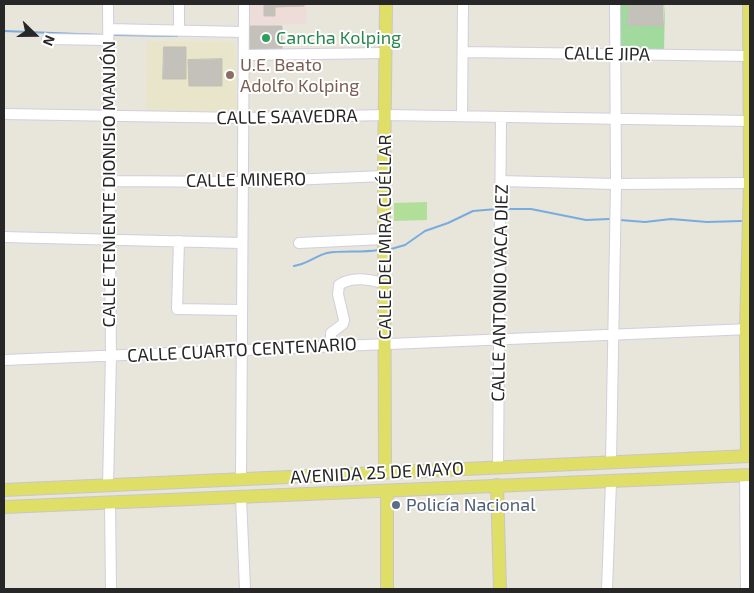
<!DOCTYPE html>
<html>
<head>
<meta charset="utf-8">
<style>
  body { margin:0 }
  #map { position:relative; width:754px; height:593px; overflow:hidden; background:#e8e5da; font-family:"Exo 2",sans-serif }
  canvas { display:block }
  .frame { position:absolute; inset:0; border:5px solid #272727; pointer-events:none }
  .north { position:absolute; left:10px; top:10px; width:50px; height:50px; -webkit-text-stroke:4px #fff; paint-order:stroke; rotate:112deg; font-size:14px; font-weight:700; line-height:20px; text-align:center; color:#272727 }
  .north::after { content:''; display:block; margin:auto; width:18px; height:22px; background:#272727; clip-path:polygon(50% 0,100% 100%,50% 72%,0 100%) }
</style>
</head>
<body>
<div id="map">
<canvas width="754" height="593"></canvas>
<div class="frame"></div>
<div class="north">N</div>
</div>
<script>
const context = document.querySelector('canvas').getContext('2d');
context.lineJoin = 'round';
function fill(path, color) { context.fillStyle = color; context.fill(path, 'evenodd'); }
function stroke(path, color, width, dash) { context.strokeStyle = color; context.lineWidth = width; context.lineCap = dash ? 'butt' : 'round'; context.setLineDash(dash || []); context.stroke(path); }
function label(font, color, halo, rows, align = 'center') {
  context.font = font + ' "Exo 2",sans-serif'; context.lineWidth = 4; context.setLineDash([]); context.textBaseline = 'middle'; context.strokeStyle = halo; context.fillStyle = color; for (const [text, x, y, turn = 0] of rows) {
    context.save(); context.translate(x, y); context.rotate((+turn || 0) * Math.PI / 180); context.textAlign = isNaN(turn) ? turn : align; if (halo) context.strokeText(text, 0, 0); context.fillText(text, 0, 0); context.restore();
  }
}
fill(new Path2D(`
  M147,41L228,42L234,45L236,53L237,109L234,111H146Z`), '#e8e5cb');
fill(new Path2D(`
  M249,4H306L307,24L249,25Z`), '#eedcd8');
fill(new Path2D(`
  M619,4H629L628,25H663L665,4L664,51L620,49Z`), '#a2d99c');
fill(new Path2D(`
  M427,202V220L394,221V203Z`), '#b1df99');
stroke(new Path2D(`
  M4,31L102,35
  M114,35L177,36
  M505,209H531L586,220L609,219
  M620,220L645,222L671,219L707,222L741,221
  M391,249L405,245L425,231L448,223L473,211L497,209
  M294,266C308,264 315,256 327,253C343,250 361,253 378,250`), '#78acdf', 2);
const building = new Path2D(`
  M253,4H304V6L275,7V16H264V5Z
  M629,4H663V26L628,25Z
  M250,26H282V50H250Z
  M164,47H186V79H163Z
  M222,59V86H189L188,60Z`);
fill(building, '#c3c1ba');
stroke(building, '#c3c1b4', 1);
const minor = new Path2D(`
  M108,4L111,356L108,485
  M108,29L243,32
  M179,30V4
  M47,39L108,40
  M463,52L750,56
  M244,55L385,53
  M4,114L244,118L386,115L750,121
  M462,116L463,4
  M109,181L242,182L384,176
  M501,181L616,184L750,183
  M4,237L241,243
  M179,241L177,309L241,310
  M299,243L384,239
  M331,346V333L343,324L344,320L338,294L339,285C351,276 371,279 384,284
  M4,360L750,329
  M611,463L616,184L615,4
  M498,467L501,118
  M745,475L746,589
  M241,480L244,4
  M241,498L245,589
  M110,502L111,589
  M607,589L611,482`);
const major = new Path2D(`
  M747,456L746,329L750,183L749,4
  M385,471L384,176L386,4
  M497,485L500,589
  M4,490L750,456
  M387,491V589
  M4,507L750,475`);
stroke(minor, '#d0cfde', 12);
stroke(major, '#c7c7c7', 14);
stroke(minor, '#fff', 10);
stroke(major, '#dfdf68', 12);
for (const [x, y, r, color] of [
  [266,38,5,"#2e9e5b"],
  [230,75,5,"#8d6e63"],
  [396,505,5,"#5c6f8a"]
]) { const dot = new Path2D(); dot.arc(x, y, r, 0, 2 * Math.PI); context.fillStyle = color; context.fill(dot); stroke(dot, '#fff', 2); }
label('18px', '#27864d', '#fff', [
  ["Cancha Kolping",276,38]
], 'left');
label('18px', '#272727', '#fff', [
  ["CALLE JIPA",607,54,1],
  ["CALLE SAAVEDRA",287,117,-1],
  ["CALLE MINERO",246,180,-1],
  ["CALLE TENIENTE DIONISIO MANJÓN",109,184,-90],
  ["CALLE DELMIRA CUÉLLAR",385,237,-90],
  ["CALLE ANTONIO VACA DIEZ",500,293,-89],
  ["CALLE CUARTO CENTENARIO",242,350,-3],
  ["AVENIDA 25 DE MAYO",377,473,-3]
]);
label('18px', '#785e54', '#fff', [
  ["U.E. Beato",240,65],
  ["Adolfo Kolping",240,86]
], 'left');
label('18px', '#4e5e75', '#fff', [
  ["Policía Nacional",406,505]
], 'left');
</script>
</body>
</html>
